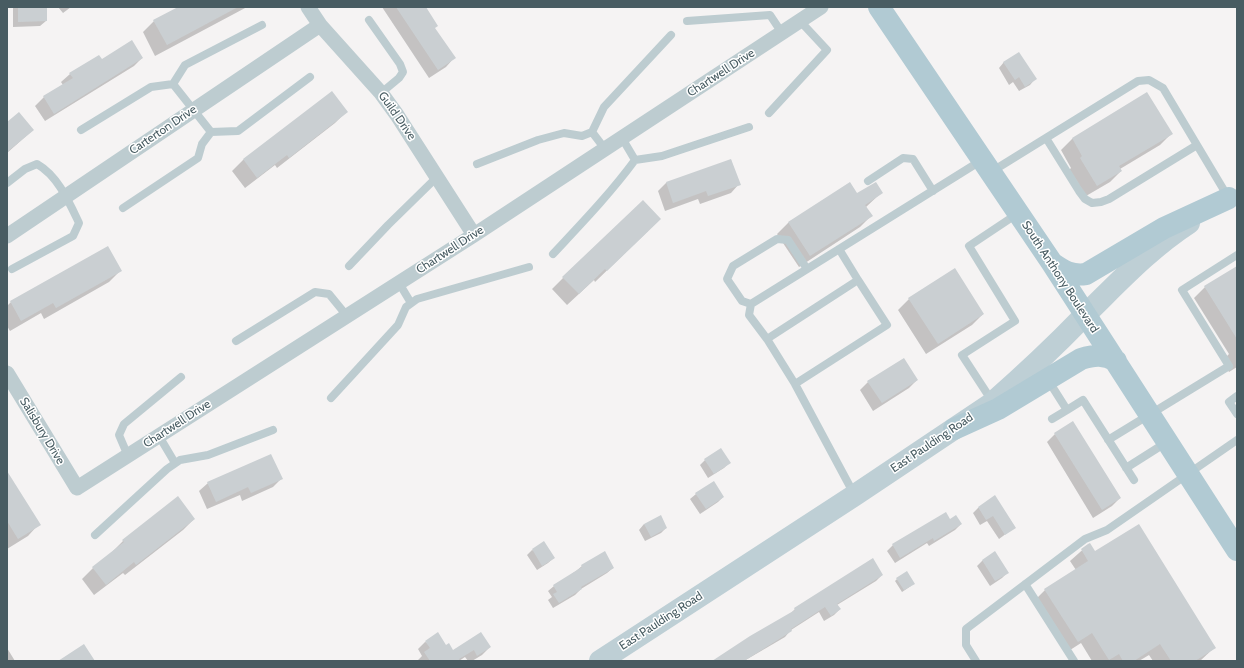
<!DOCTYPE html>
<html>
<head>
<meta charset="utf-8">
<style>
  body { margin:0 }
  #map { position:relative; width:1244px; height:668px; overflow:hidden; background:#f5f3f3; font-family:Cabin,sans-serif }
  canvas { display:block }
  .frame { position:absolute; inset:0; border:8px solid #485c62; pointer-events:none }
</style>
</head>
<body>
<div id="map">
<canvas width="1244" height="668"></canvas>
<div class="frame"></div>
</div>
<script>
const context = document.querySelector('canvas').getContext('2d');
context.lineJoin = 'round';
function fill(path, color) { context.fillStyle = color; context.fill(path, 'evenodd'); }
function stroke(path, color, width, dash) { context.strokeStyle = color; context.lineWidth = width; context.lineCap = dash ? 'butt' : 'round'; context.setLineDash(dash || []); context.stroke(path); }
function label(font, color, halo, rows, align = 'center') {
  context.font = font + ' Cabin,sans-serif'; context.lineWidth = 3; context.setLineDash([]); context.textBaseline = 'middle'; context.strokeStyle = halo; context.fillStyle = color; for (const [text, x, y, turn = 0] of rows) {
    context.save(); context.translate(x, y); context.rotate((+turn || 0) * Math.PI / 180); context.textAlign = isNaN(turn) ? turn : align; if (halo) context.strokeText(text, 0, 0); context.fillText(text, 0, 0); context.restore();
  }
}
fill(new Path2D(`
  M13,7H46V21L40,26L13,27Z
  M58,7H71L63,13Z
  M180,7H247L155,56L143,32L154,21Z
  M382,7H424L434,28L454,58L446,67L429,78Z
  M142,58L134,66L45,121L35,106L44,97L63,85L61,82L70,74L101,60Z
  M1004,62L1035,79L1030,85L1019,91L1013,82L1009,85L999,68Z
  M331,93L346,112L335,123L277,168L275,165L245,188L232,171L243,160Z
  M1147,94L1171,134L1160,145L1120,169L1121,171L1110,182L1086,196L1069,170L1071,168L1061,150L1072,139Z
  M7,123L33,130L7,153Z
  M731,160L739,184L731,193L700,204L698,199L665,211L658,191L666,183Z
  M850,183L857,194L881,193L866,207L871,216L860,227L799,267L777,234L788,223Z
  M649,230L595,282L594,280L567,305L552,289L563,278Z
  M1237,267V367L1229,372L1222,361L1229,354L1194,298L1205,287Z
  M120,271L109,282L44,319L41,313L10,331L7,326V306L11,302Z
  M909,299L983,314L972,325L926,354L898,310Z
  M917,380L909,388L873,411L860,390L868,382Z
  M1055,434L1120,498L1112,506L1093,518L1047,442Z
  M705,460L729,463L724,468L708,478L700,465Z
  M7,473L39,524L28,536L7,549Z
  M281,479L273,487L242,501L240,495L207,509L199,491L208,483Z
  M696,494L723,497L718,502L700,514L690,499Z
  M995,497L1015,527L999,539L987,521L980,525L973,513L978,508Z
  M194,519L183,530L125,575L123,573L94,595L82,579L93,568L113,552H112L123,541Z
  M950,520L961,524L955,530L929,546L927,543L895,563L887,551L893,545Z
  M644,524L666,528L661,533L645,541L639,530Z
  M1088,545L1095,552L1215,647L1200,661H1153L1149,655L1139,661H1092L1081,643L1067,652L1034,601L1045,590L1076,570L1070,561Z
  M532,550L554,558L548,563L537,570L527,555Z
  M995,553L1007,573L1002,578L990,586L977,566L982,561Z
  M582,566L613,568L607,573L581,589L575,595L553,608L548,600L552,597L548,591L554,586L576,571Z
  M882,575L876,581L837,605L840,609L834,615L824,621L819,612L791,630L785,637L744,661H714L789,615L795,609Z
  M897,579L911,586L902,592L895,581Z
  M425,642L446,647L453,652L490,647L482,655L472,661H468L465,657L459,661H417L422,656L418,649Z
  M7,648L15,661H7Z`), '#0003');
fill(new Path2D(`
  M18,7H47V21L18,22Z
  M178,7H238L167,45L153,20Z
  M396,7H426L438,26L435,28L456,58L438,70Z
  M132,40L143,58L54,114L43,96L73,78L69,73L99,55L102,59Z
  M1019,52L1037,79L1025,87L1019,77L1015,80L1003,62Z
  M332,91L348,112L289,158L287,155L257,178L243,159Z
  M1147,92L1173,134L1119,166L1122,171L1097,186L1080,158L1082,156L1072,138Z
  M19,112L34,130L7,152V122Z
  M731,159L741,185L708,196L706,191L673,203L666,182Z
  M850,182L857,193L876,182L883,193L865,205L873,216L810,256L788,222Z
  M643,200L661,219L607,271L605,269L579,294L562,277Z
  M108,246L122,271L56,308L53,303L21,321L10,301Z
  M1237,266V339L1204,286Z
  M955,268L984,314L938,344L908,298Z
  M904,358L918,380L882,403L867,381Z
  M1073,421L1121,498L1102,510L1054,433Z
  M721,448L731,463L714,474L704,459Z
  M271,454L283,479L251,493L248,487L216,502L207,482Z
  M7,471L41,525L18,539L7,521Z
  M714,481L724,497L706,509L695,493Z
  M995,495L1016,528L1005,535L993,516L986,520L978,507Z
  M178,496L195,519L136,565L134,562L106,585L92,567L124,542L122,540Z
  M946,512L950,519L956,515L962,524L934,541L933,538L900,558L892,544Z
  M661,515L667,528L651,537L644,524Z
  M1139,524L1216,648L1195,661H1171L1160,644L1134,661H1123L1119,654L1109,660L1092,633L1078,642L1044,589L1088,561L1081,549L1088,544L1090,543L1095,551Z
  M544,541L555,558L542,566L532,549Z
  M605,551L614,568L581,587L582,589L559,603L553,594L557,592L553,585L582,567L581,565Z
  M995,551L1009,573L995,581L982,560Z
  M873,558L883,575L837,604L841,609L831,616L825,607L791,629L792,631L744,661H712L750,636L795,610L794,608Z
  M907,571L915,584L904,590L896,578Z
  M438,632L446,645L449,643L453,650L481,632L491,647L477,656L474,650L459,659L460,661H430L424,652L430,648L425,641Z
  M84,644L95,661H58Z`), '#cacfd2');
stroke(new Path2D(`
  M369,20L400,64L403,72L399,78L381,93
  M687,21L770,15L782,33
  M173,84L185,65L262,25
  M769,113L827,50L800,21
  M81,130L151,87L173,84L211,132
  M1046,138L1079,191L1085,199L1092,203L1101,202L1109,199L1197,145
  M605,149L592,132L604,107L671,35
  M635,160L662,156L749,127
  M477,164L538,140L564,133L582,136L592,132
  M991,172L1138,81L1149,80L1163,88L1228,197
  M868,181L903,158L913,159L933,191
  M7,183L25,169L37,164C58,176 69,202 79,223L73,236L12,269
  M123,208L198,158L202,144L211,132L238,131L310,77
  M553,254C581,224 610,194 635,160L622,138
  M349,266L388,225L436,178
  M807,269L788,240L777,239L733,266L727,279L742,301L751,304L982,160
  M399,283L411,303
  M751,304L749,315L767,339L858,280L839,249
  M767,339L795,384
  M236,341L315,292L329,294L347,316
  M1048,380L1067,410L1083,400L1134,480
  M1237,396L1229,402L1237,414
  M331,398L398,325L406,307L417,299L529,267
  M992,401L962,355L1015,321L969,246L1017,214
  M1052,419L1067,410
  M159,436L175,463
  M1108,440L1229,366L1182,290L1237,255
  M128,456L119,435L124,424L181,377
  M1126,468L1167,442
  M854,494L795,384L887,325L858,280
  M95,535L167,469L180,460L208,455L273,430
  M1025,584L1074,661
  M976,661L966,645V629L1085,539L1107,530L1237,440`), '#bdccd0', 8);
stroke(new Path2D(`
  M308,7L320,25L381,93L397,115L474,235
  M7,236L320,25
  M7,373L77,488L474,235L821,7`), '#bdccd0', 15);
stroke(new Path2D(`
  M600,661L855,495L991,404C1023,376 1054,347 1084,316C1118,283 1149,249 1189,223`), '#becfd5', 22);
stroke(new Path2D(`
  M879,7L1052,263L1237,550
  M1052,263C1063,271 1072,276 1086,274L1164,228L1229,198
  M954,429L998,409L1081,359C1094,355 1104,354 1116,361`), '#b1cad3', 22);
label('12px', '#485c62', '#fff', [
  ["Chartwell Drive",721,73,-33],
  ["Guild Drive",397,116,55],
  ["Carterton Drive",163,130,-34],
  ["Chartwell Drive",450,250,-33],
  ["South Anthony Boulevard",1060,277,57],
  ["Chartwell Drive",177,424,-33],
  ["Salisbury Drive",42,431,59],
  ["East Paulding Road",932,443,-34],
  ["East Paulding Road",661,621,-33]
]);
</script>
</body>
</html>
